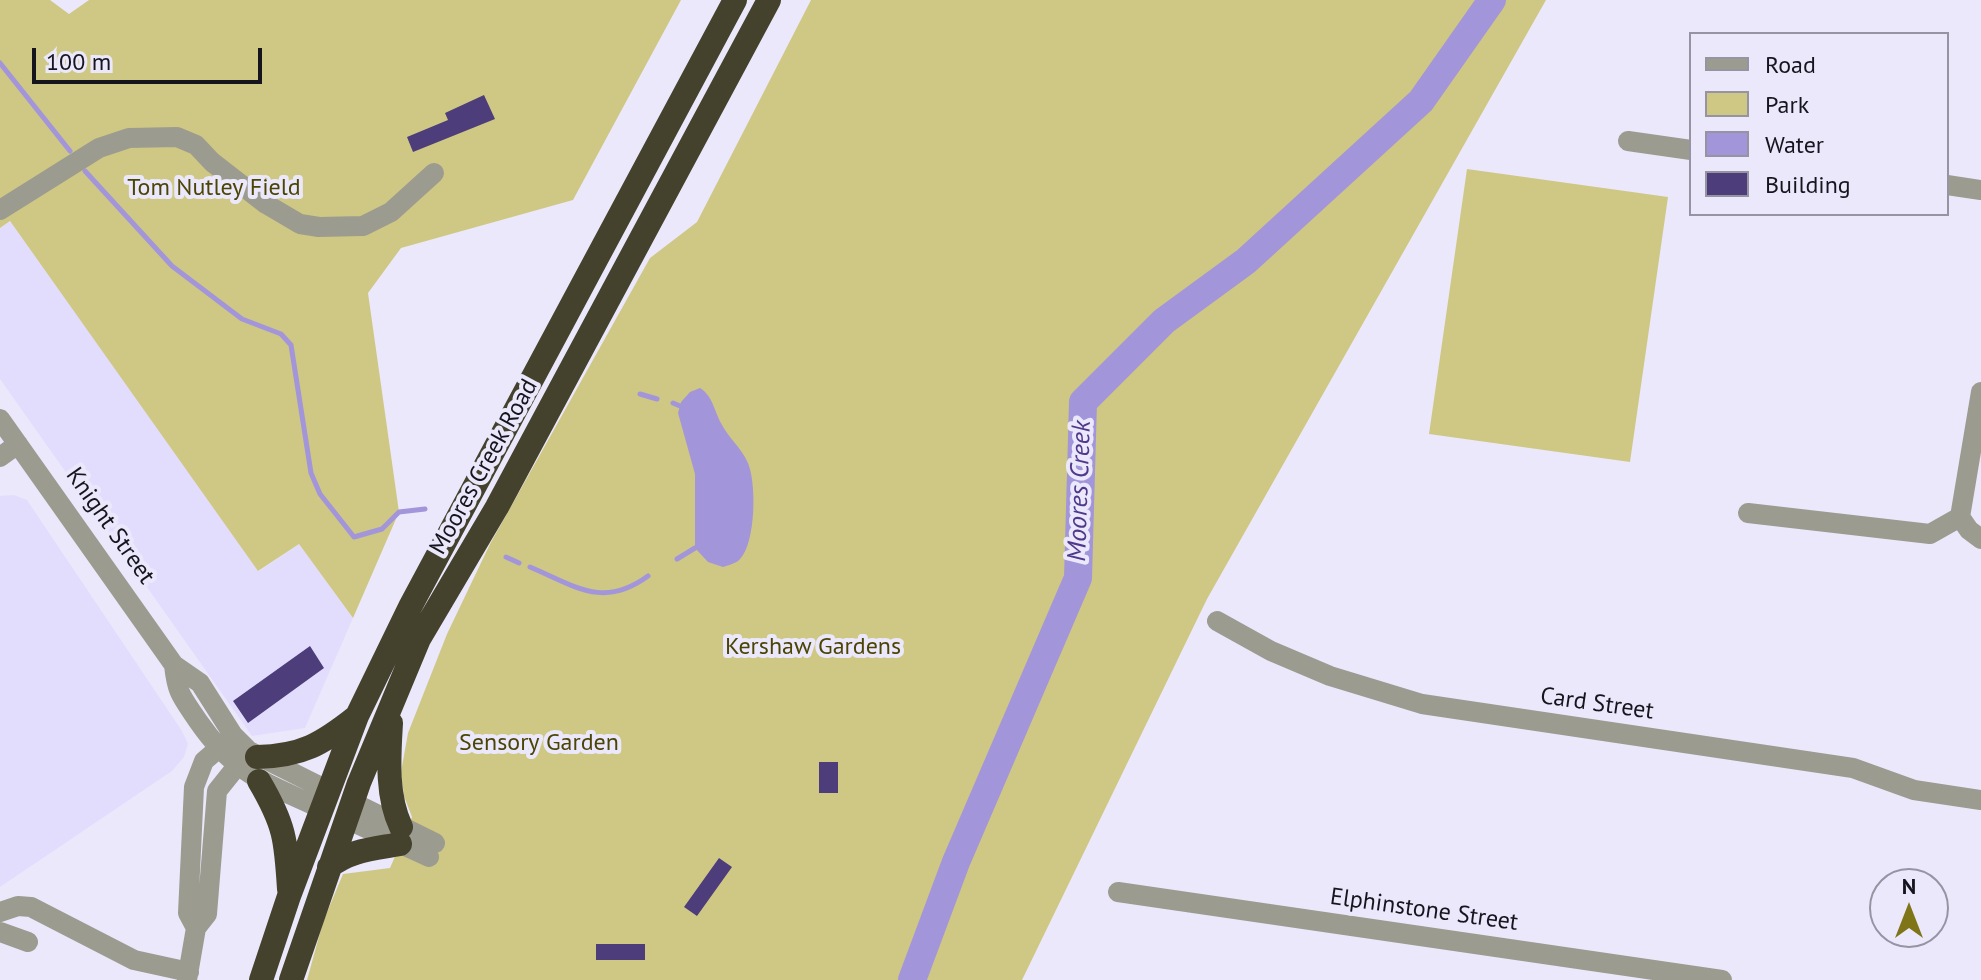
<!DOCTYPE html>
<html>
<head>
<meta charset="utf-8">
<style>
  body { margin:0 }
  #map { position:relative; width:1981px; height:980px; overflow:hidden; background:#ebe8fc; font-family:"PT Sans",sans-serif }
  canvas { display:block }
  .legend { position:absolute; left:1689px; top:32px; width:260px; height:184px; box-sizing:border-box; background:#ebe8fc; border:2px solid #9694a3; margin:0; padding:10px 14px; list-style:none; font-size:24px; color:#16151d }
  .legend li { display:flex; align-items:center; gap:16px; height:40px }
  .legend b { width:40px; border:2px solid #9694a3 }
  .north { position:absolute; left:1869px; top:868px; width:80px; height:80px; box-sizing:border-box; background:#ebe8fc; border:2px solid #9694a3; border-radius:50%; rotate:0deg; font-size:22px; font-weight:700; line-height:32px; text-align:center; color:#16151d }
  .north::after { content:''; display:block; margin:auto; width:28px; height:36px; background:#7f7518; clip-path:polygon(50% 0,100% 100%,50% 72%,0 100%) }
  .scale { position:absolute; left:32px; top:48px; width:230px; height:36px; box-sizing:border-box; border:4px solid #16151d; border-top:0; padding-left:10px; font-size:24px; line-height:28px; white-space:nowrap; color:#16151d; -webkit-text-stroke:6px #ebe8fc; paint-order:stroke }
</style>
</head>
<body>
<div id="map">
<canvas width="1981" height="980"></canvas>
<ul class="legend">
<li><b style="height:10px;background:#9c9b90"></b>Road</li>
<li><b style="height:22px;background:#cfc884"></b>Park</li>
<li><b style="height:22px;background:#a395da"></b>Water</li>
<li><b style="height:22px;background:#4d3e7b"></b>Building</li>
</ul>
<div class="north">N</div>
<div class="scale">100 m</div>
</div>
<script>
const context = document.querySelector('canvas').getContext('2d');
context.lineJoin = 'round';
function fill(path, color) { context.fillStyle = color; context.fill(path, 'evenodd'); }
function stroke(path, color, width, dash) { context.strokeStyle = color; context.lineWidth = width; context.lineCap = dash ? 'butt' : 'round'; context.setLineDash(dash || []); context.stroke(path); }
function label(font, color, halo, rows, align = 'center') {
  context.font = font + ' "PT Sans",sans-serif'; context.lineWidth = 8; context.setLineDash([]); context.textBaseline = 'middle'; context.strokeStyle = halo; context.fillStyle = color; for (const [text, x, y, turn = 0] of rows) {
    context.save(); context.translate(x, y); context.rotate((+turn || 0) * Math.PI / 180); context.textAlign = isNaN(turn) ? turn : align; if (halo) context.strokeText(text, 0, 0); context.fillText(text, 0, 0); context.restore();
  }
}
fill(new Path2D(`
  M10,221L259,571L299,544L353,618L305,728L252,736L0,379V228Z
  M14,495L27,500L182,731L188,744L184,757L172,771L0,887V496Z`), '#e2ddfd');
fill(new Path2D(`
  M0,0H50L69,14L89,0H681L573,200L401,248L368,293L399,512L353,618L299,544L258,571L10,221L0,228Z
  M811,0H1546L1207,599L1022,980H307L323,922L343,874L390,868L412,817L404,796L401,772L408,733L447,634L490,544L650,258L697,222Z
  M1467,169L1668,197L1630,462L1429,434Z`), '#cfc884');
fill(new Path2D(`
  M700,388C713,396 714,411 722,425C729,438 741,448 747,461C757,480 756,543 740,559C737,563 729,565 723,567L708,562L695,548V474L678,413L681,402L690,392Z`), '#a395da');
stroke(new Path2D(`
  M0,63L70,151
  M85,171L172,266L242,319L281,334L291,345L311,473L320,494L354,537L382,529L399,512L425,509
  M640,394L657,399
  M673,403L680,406
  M506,557L519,563
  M677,559L695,548
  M530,567C575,586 603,609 648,576`), '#a395da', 5);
stroke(new Path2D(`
  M912,980L956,862L1078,578L1083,402L1164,321L1246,261L1421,101L1492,0`), '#a395da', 28);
fill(new Path2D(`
  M484,95L495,119L413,152L407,137L448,120L445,113Z
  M310,646L324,668L248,723L233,701Z
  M819,762H838V793H819Z
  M719,858L732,867L697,916L684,907Z
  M596,944H645V960H596Z`), '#4d3e7b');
stroke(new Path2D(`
  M1628,141L1691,150
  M1947,185L1981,190
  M0,210L99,148L129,138L177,137L196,145L212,162L266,204L300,224L319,227L363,226L391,212L434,173
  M0,419L174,665L200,683L233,735L249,751L329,791
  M0,457L18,444
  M1748,513L1930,534L1960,517
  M1960,517L1981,392
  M1960,517L1969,530L1981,539
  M1217,621L1271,651L1330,676L1422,704L1853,768L1914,790L1981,800
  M174,665C177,694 182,697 198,721C236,776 265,782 322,809
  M352,802L435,843
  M346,819L429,857
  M1118,892L1722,980
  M0,912L18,906L31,907L134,960L189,972
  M196,928L188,913L194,787L204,761L226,742
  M0,932L28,942
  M187,980L196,928L207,914L217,791L249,751`), '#9c9b90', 20);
stroke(new Path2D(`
  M391,723C389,757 386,795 401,827
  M257,757C302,756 322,744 356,717
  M259,781C285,825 286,840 289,889
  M329,867C350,850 374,849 400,844
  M261,980L289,896L357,716L410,607L735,0
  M291,980L359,783L419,639L497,507L769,0`), '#44422d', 24);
label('24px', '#4b4403', '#ebe8fc', [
  ["Tom Nutley Field",214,188],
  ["Kershaw Gardens",813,647],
  ["Sensory Garden",539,743]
]);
label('24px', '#16151d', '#ebe8fc', [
  ["Moores Creek Road",484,467,-61],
  ["Knight Street",110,526,55],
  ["Card Street",1597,704,8],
  ["Elphinstone Street",1424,910,8]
]);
label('italic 26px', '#50398a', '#ebe8fc', [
  ["Moores Creek",1080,491,-88]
]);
</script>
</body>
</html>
